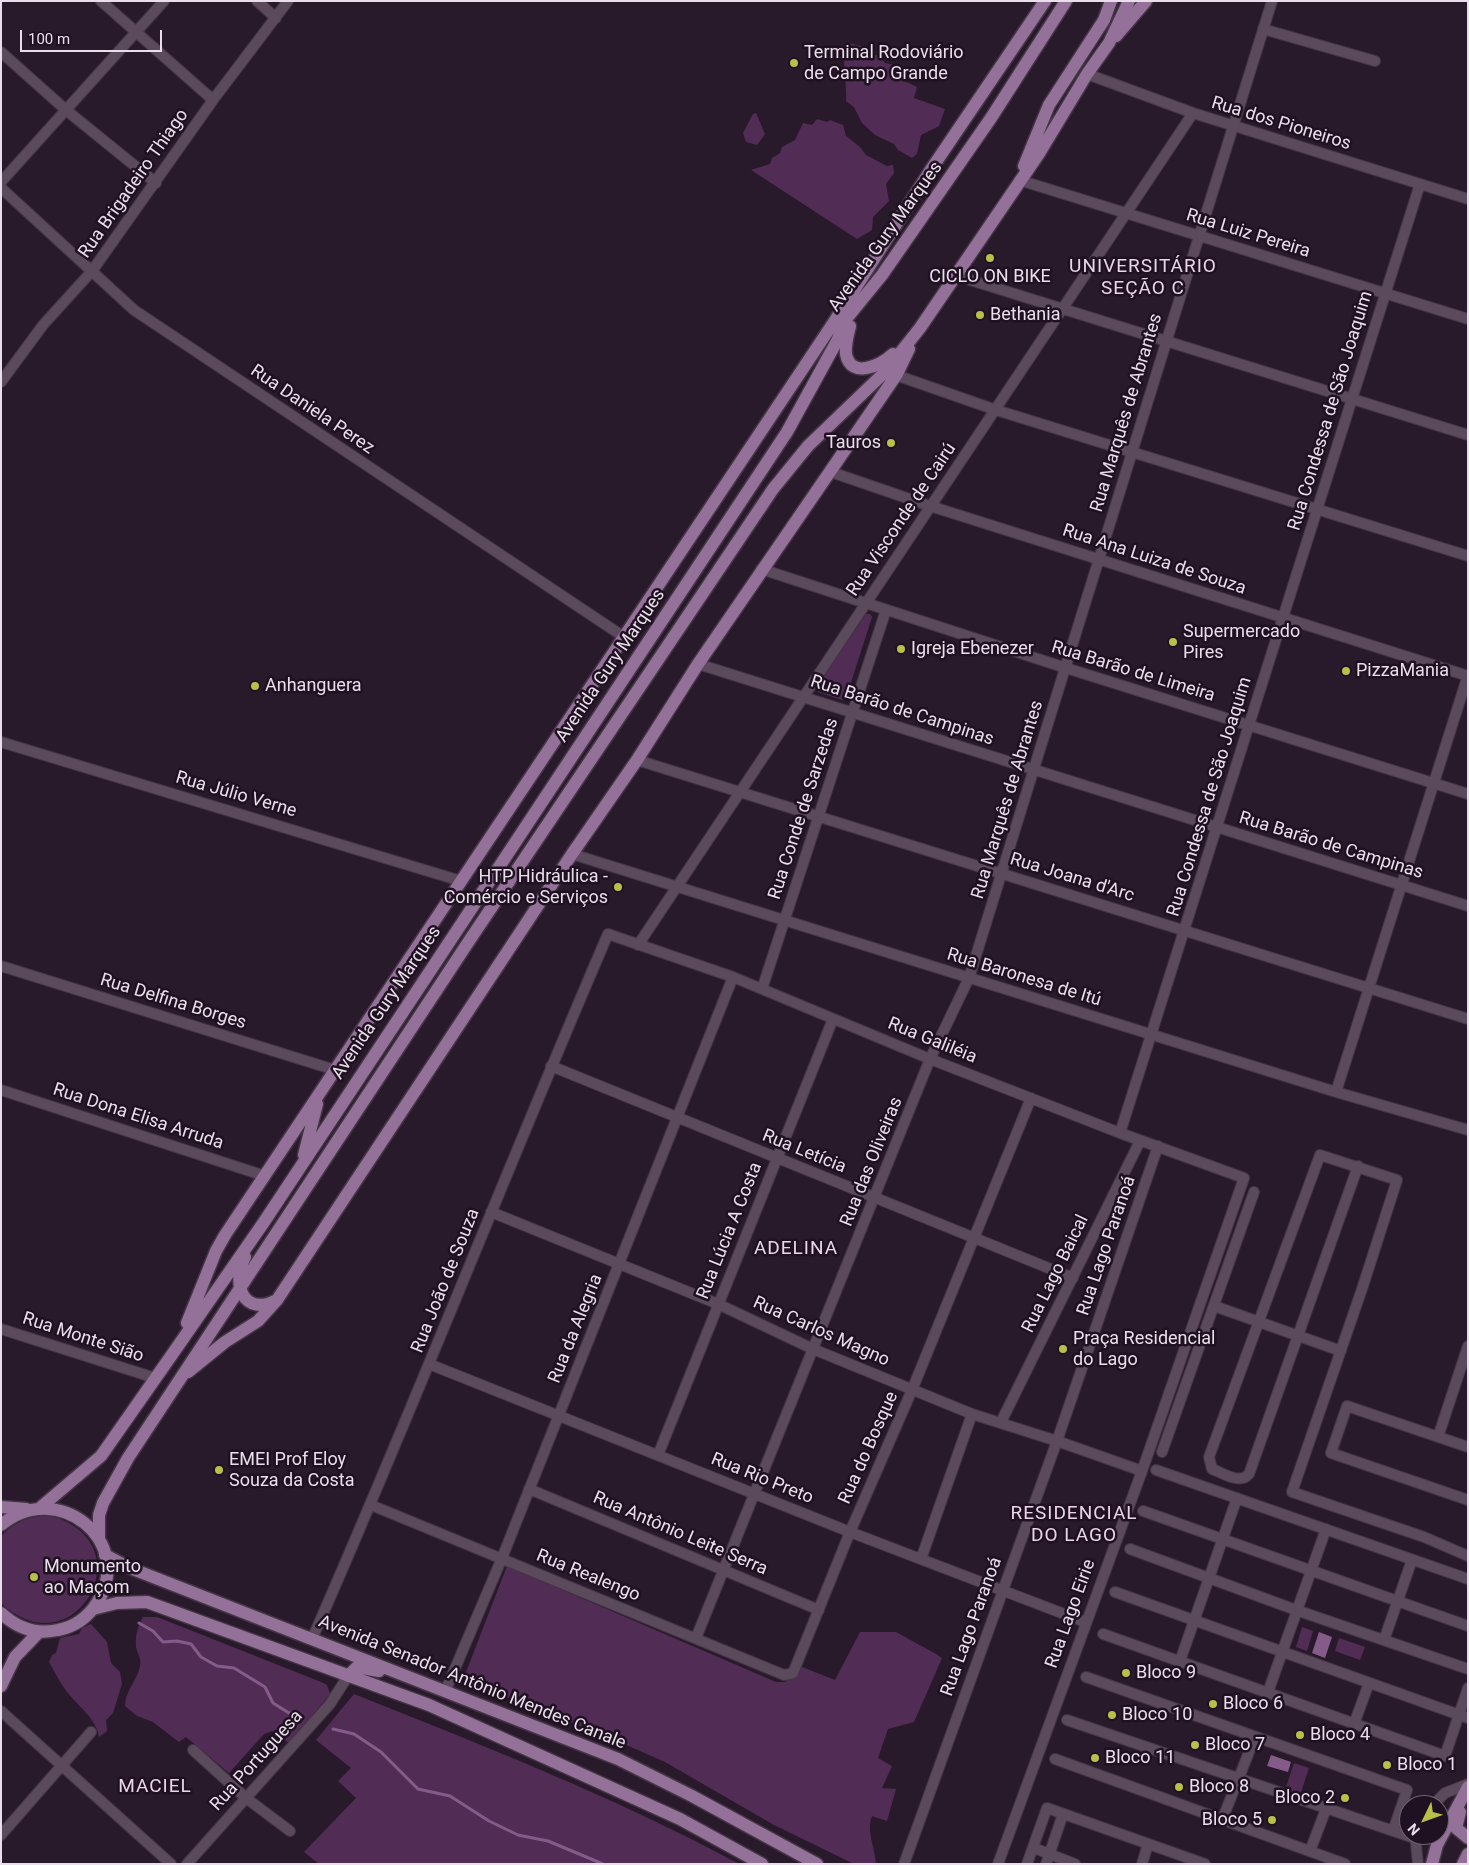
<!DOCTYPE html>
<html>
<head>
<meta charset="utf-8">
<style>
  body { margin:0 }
  #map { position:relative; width:1469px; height:1865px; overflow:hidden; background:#291a2b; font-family:Roboto,sans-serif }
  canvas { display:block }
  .frame { position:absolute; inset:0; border:2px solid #e9deea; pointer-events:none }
  .north { position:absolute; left:1399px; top:1795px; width:50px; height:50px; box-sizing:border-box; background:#1f1121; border:1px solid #706371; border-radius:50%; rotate:228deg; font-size:14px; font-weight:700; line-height:20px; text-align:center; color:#e9deea }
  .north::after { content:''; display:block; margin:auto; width:18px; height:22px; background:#b8c147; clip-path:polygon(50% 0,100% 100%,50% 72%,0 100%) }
  .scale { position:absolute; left:20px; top:30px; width:142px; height:22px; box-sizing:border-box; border:2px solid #e9deea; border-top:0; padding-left:6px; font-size:15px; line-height:18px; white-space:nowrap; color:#e9deea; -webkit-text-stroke:4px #1f1121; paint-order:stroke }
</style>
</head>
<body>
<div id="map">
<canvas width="1469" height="1865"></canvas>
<div class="frame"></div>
<div class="north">N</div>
<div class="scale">100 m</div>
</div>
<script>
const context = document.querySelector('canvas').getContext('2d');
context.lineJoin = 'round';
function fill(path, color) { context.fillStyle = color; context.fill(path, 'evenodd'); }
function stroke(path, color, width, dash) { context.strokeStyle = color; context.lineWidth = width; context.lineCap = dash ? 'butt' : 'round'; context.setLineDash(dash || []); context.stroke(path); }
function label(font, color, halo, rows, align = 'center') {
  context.font = font + ' Roboto,sans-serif'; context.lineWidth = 5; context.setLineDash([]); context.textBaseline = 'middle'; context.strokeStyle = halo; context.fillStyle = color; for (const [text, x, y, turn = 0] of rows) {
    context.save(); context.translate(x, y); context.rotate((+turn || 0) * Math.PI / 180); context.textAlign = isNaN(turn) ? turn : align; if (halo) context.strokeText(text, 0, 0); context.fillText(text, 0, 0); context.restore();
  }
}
fill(new Path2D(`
  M849,43L865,47L870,53L879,56L885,63L894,65L898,71V78L917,87L914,98L945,109L939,126L921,135L917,154L912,158L898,150L894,144L875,135L862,123L854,107L846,101C848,82 839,61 849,43Z
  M756,113L765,134L757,145L746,142L743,133L753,114Z
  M817,119L827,122L830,120L843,125L846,136L860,147L866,155L887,166L893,165L894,173L886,184L889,201L873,217L872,230L857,239L751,170L770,164L772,158L780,153L782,147L795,140L803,123L812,125Z
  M866,614H870L872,617L846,698L842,700L818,692L816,688Z
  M47,1515C149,1539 76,1673 1,1603V1536C15,1522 27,1517 47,1515Z
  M507,1566L776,1682H785L802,1667L835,1680L860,1632H896L936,1654L942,1658L914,1722L888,1729L878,1758L892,1766L882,1788L896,1789L887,1821L872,1816C866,1830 875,1848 876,1864H854L774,1825L665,1762L606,1736L463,1680Z
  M143,1617H157L321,1682L327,1685L330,1694L289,1743L272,1731L264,1734L229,1773L186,1737L179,1742L153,1722L137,1716L125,1706C125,1691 137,1681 140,1666C142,1659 137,1653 136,1647C135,1635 138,1626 143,1617Z
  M91,1624L107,1642L111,1663L120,1672L122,1684L113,1713L106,1720L107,1731L99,1737C96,1718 78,1706 67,1692C60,1683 55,1672 49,1662L52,1655L56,1653L60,1638L79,1634L82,1628Z
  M1302,1627L1313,1631L1307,1651L1296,1647Z
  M1339,1638L1365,1647L1360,1660L1335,1651Z
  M354,1694C484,1746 615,1797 739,1864H319L304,1852L356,1798L338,1781L351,1768L316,1740Z
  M1294,1763L1309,1768L1300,1795L1285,1790Z`), '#512d56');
fill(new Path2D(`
  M1319,1632L1332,1637L1325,1658L1312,1653Z
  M1271,1755L1291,1762L1288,1772L1267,1766Z`), '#855c89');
stroke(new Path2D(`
  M139,1623L153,1631L163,1642L177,1641L191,1644L201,1657L217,1666L234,1668L265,1687L273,1703L289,1713H298
  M333,1729L354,1734L381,1752L418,1789L450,1796L489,1821L518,1835L548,1841L603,1864`), '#855c89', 3);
const minor = new Path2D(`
  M101,1L213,100
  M257,1L276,18
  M1263,29L1375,61
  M1,52L66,110L156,183
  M1087,74L1193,113L1468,199
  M1019,180L1468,319
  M1,182L164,1
  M1,188L134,310L624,637
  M954,275L1468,435
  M890,373L996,410L1468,556
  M1,382L43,325L92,271L213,100L288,1
  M831,472L930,506L1468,676
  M761,569L1066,668L1468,794
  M698,664L1468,906
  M1,742L461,881
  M637,760L1468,1019
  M572,854L1336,1092L1468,1130
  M638,945L1193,113
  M1,966L335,1070
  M762,989L886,610
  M551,1066L1073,1278
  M1,1090L265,1176
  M1336,1092L1468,675
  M1120,1133L1420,184
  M1358,1166L1249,1474C1240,1485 1223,1473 1212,1469L1209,1457L1320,1155L1397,1180L1362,1289L1292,1492L1424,1537L1468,1556
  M491,1212L718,1304L813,1349L972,1414L1057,1441L1142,1471
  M1214,1306L1341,1351
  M1,1329L155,1378
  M429,1364L850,1532L1085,1622
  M1001,1422L1140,1141
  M1438,1437L1468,1346
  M1468,1447L1347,1406L1331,1453L1468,1500
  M1162,1452L1254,1192
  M658,1455L833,1019
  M1156,1470L1468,1579
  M529,1489L819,1610
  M371,1505L784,1675L793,1673L850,1532L912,1390L1031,1098
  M1143,1511L1468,1626
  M1130,1549L1296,1610L1468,1669
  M921,1559L972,1414
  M1115,1592L1468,1718
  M1103,1634L1445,1756L1468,1688
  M696,1638L930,1059L969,978L1272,1
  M312,1639C415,1406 507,1168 608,934L733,977L930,1059L1120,1133L1244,1178L1142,1471L998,1864
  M1384,1640L1412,1560
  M1180,1661L1237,1498
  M1086,1677L1407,1790L1393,1831
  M445,1692L502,1558L733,977
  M1268,1692L1326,1529
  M1,1711L171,1864
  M1067,1720L1414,1838
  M1354,1724L1369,1683
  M193,1750L246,1798L290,1831
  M1055,1759L1345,1864
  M1433,1805L1445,1793L1468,1784
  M1222,1820L1255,1737
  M1,1835L91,1732
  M1415,1835L1418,1864
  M1034,1848L1075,1864
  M1310,1851L1326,1809
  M187,1864L330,1704L348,1676
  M904,1864L1057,1441L1158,1146
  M1027,1864L1047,1808L1205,1864
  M1046,1864L1063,1814
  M1142,1864L1148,1844`);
const major = new Path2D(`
  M1116,36L1146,1
  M1024,166L1049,105L1104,20L1111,1
  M850,326C848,335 845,344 846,354C851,380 881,365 893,354
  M304,1155L317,1104
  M245,1257C231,1284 243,1317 277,1300
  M187,1323L216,1251L225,1235L832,325L932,168L1045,1
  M188,1372L225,1342L258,1321L277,1300L572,854L637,760L698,664L897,374L909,349
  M1,1507L26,1509
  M41,1507L101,1456L178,1346L264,1222L787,432L837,341L847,318L882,275L991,118L1066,1
  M1,1525C57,1478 136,1541 97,1603C88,1617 74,1627 58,1630C36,1635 17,1628 1,1613
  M99,1539V1515L103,1503L128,1458L471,938L773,489L808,446L885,372L920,328L1040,152L1087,74L1109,43L1129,1
  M105,1555L130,1568L618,1759L692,1796L817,1864
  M93,1609L117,1603L147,1602L429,1705L680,1819L762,1864
  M348,1676L357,1667L379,1671
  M1,1686L15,1657L39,1632
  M1460,1812L1456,1828L1468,1838
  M1432,1864L1437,1845L1468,1787
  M1463,1864L1468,1854`);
stroke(minor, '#443546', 12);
stroke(major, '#443546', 15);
stroke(minor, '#5b495c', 10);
stroke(major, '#947198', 12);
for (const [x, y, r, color] of [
  [794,63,5,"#b8c147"],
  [990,258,5,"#b8c147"],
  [980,315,5,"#b8c147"],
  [891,443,5,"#b8c147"],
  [1173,642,5,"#b8c147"],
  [901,649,5,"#b8c147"],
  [1346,671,5,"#b8c147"],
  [255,686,5,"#b8c147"],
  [618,887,5,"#b8c147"],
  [1063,1349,5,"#b8c147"],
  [219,1470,5,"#b8c147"],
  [34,1577,5,"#b8c147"],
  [1126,1673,5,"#b8c147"],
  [1213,1704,5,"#b8c147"],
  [1112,1715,5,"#b8c147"],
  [1300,1735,5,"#b8c147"],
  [1195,1745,5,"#b8c147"],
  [1095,1758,5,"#b8c147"],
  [1387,1765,5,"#b8c147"],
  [1179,1787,5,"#b8c147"],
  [1345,1798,5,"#b8c147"],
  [1272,1820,5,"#b8c147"]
]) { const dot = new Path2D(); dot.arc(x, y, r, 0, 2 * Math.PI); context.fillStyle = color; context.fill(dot); stroke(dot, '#1f1121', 2); }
label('18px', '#e9deea', '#1f1121', [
  ["Terminal Rodoviário",804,53],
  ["de Campo Grande",804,74],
  ["CICLO ON BIKE",990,277,"center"],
  ["Bethania",990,315],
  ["Tauros",881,443,"right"],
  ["Supermercado",1183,632],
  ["Pires",1183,653],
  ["Igreja Ebenezer",911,649],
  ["PizzaMania",1356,671],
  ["Anhanguera",265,686],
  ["HTP Hidráulica -",608,877,"right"],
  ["Comércio e Serviços",608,898,"right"],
  ["Praça Residencial",1073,1339],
  ["do Lago",1073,1360],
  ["EMEI Prof Eloy",229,1460],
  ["Souza da Costa",229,1481],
  ["Monumento",44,1567],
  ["ao Maçom",44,1588],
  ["Bloco 9",1136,1673],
  ["Bloco 6",1223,1704],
  ["Bloco 10",1122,1715],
  ["Bloco 4",1310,1735],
  ["Bloco 7",1205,1745],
  ["Bloco 11",1105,1758],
  ["Bloco 1",1397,1765],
  ["Bloco 8",1189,1787],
  ["Bloco 2",1335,1798,"right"],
  ["Bloco 5",1262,1820,"right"]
], 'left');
label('18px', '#e9deea', '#1f1121', [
  ["Rua dos Pioneiros",1281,124,17],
  ["Rua Brigadeiro Thiago",134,184,-55],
  ["Rua Luiz Pereira",1248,234,17],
  ["Avenida Gury Marques",886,237,-54],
  ["Rua Daniela Perez",312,410,34],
  ["Rua Condessa de São Joaquim",1331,411,-73],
  ["Rua Marquês de Abrantes",1127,413,-73],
  ["Rua Visconde de Cairú",902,520,-56],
  ["Rua Ana Luiza de Souza",1154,560,18],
  ["Avenida Gury Marques",611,666,-56],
  ["Rua Barão de Limeira",1133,672,17],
  ["Rua Barão de Campinas",902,711,18],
  ["Rua Júlio Verne",236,795,16],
  ["Rua Condessa de São Joaquim",1210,797,-73],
  ["Rua Marquês de Abrantes",1008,800,-73],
  ["Rua Conde de Sarzedas",804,809,-72],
  ["Rua Barão de Campinas",1331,846,17],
  ["Rua Joana d'Arc",1072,878,17],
  ["Rua Baronesa de Itú",1024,978,17],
  ["Rua Delfina Borges",173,1002,17],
  ["Avenida Gury Marques",387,1003,-56],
  ["Rua Galiléia",932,1041,22],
  ["Rua Dona Elisa Arruda",138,1117,18],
  ["Rua Letícia",804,1152,22],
  ["Rua das Oliveiras",872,1162,-68],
  ["Rua Lúcia A Costa",730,1231,-68],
  ["Rua Lago Paranoá",1107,1246,-71],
  ["Rua Lago Baical",1056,1274,-64],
  ["Rua João de Souza",446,1281,-68],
  ["Rua da Alegria",576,1329,-68],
  ["Rua Carlos Magno",821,1332,24],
  ["Rua Monte Sião",83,1338,18],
  ["Rua do Bosque",869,1448,-66],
  ["Rua Rio Preto",762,1479,22],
  ["Rua Antônio Leite Serra",680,1534,23],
  ["Rua Realengo",588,1576,22],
  ["Rua Lago Eirie",1071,1614,-70],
  ["Rua Lago Paranoá",972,1627,-70],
  ["Avenida Senador Antônio Mendes Canale",472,1683,22],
  ["Rua Portuguesa",257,1761,-48]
]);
context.letterSpacing = '1px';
label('19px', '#e9d4eb', '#1f1121', [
  ["UNIVERSITÁRIO",1143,267],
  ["SEÇÃO C",1143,289],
  ["ADELINA",796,1249],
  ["RESIDENCIAL",1074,1514],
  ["DO LAGO",1074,1536],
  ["MACIEL",155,1787]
]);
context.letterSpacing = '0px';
</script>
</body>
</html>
